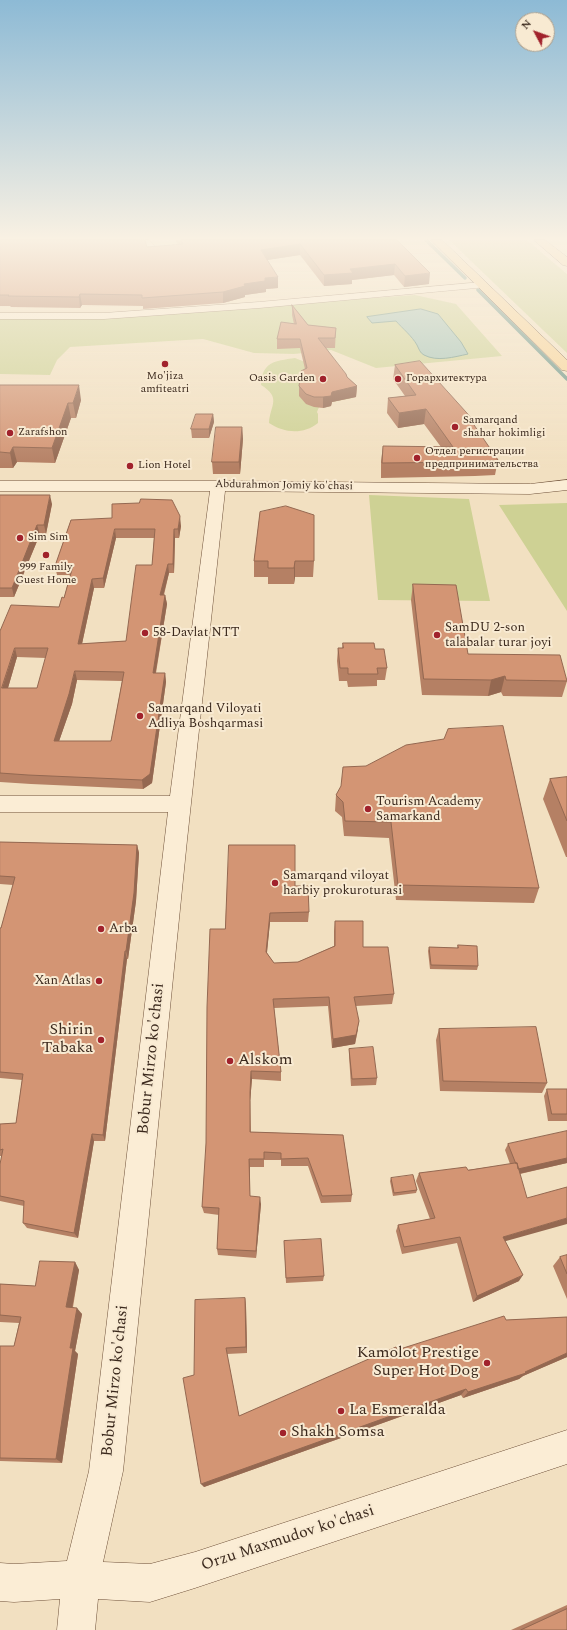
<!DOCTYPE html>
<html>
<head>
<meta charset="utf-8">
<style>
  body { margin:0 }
  #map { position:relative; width:567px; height:1630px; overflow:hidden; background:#f2e0c1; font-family:Spectral,serif }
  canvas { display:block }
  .north { position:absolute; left:515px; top:12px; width:40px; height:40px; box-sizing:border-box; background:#f8ead2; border:1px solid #ac9d8a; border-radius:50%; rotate:311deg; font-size:11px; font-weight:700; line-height:16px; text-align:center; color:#3b291d }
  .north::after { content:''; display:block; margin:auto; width:14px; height:18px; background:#a1222c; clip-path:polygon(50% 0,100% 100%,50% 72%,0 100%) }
</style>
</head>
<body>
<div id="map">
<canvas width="567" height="1630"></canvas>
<div class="north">N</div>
</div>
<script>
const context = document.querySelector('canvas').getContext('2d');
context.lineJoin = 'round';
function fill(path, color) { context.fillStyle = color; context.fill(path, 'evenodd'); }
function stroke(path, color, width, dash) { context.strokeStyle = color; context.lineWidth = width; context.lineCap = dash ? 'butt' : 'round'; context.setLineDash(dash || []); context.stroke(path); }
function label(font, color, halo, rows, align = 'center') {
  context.font = font + ' Spectral,serif'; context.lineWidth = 4; context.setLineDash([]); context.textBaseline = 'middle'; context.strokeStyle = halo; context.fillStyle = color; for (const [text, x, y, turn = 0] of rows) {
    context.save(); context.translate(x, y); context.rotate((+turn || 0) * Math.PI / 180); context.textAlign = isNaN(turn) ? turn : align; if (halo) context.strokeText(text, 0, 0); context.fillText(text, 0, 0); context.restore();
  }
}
fill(new Path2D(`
  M449,240H527L567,274V353Z
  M415,295L456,304L502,356L376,368L331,350L294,354L254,353L203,339L70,347L57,360L50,375L0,374V316L103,317Z
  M295,358L305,362L349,389L353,398L332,402L319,407L317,412L318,414V423C303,435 284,433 269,423C270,405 282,398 261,385C262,362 274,361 295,358Z
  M369,495L469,499L490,601L378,600Z
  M567,503V611L499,505Z`), '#ced194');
const water = new Path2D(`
  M421,309L438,314L461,342L468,354C454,357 437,362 424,355C420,353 419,349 417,345C412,336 402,328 396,321L372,323L367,317Z`);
fill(water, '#a4c4b8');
stroke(water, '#6a9386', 1);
stroke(new Path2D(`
  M426,240L465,278
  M478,290L567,379`), '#6a9386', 3.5);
const street = new Path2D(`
  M139,240H149L156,247L154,249H148Z
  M483,282L488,285L487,287L259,308L104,319H0V313H104L259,302Z`);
const secondary = new Path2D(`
  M567,480V490L530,494L225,491L187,840L123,1471L103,1562L150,1564L195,1552L567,1430V1464L195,1588L150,1602L98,1599L95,1630H57L60,1599L14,1602L0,1601V1563L14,1564L67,1561L89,1471L168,812H0V796H170L210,491H0V481H218L530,484Z`);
const primary = new Path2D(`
  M431,240H442L567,360V371L562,370Z
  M534,240H545L567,257V266L563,265Z`);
stroke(street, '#8d7057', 1);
stroke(secondary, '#6f513a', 1);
stroke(primary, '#5a3e2c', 1);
fill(street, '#fbedd5');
fill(secondary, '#fbedd5');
fill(primary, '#f8d396');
fill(new Path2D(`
  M0,240L147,247L178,245L175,240H397L429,284L404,287L394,275L352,280V284L324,286L300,255L267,260L278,288L266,289V292L245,295V297L223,303L143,309V306L82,305L80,308L11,307L10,306H0Z
  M292,305L308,325L336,328L335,348H326L347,377L357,386L356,397L332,402L331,406L323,408L314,407L306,404L299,396V386L305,369L300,348L277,349V339L294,324L292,315Z
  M395,365L475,422V427L498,460L495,475L475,476L381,478V461L383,446L441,447L424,424L398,428L387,413L388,398L405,396L393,379Z
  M0,385L81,400L76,418H71L55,463L17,462L13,468H0Z
  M213,414L214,422L209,438H192L191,429Z
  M242,427L243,439L240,474H213L212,462Z
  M0,495L52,504L46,534H40L14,597H0Z
  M260,512L314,561L313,577H295L294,584H268V577H254V561Z
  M71,520L181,526L179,538H175L174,573H169L164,595H165L167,604L156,673H165L166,682L152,783L143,789L31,784L0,782V631L59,607L64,598L70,575H57L55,566ZM116,538H154L152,565L126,641L82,644L94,588H104ZM17,657L46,658L37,688H8ZM77,680L122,681L111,741H59L72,704Z
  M413,584L468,654L567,681L562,697L503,696L501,692L488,696L422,695L411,600Z
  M343,643L375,649L387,668L385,680H377V686L348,687L347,681H339L337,661L338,648H342Z
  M567,777V857H566L543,799L550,779Z
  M336,795L539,888L534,903L396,900L389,838L344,836L342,817L335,811Z
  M0,842L137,845L139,853L136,901L128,959H127L105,1141H94L78,1238L27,1228L23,1223L24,1206L0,1201V1164L2,1156H0V1124L16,1123L22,1080L0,1078V928H1L13,885L0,884Z
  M295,886L309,912L308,922H270L267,953L274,963L298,962L334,946V931L335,921L363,947L394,994L392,1004L356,1006L358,1030L355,1044L332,1048L328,1006L274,1008L281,1072V1081L252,1079L250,1102L251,1132L343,1135L352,1195L351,1202L321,1203L308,1166H281V1160H264V1167H250V1196L261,1204L256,1258L218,1255L217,1249L219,1215L204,1213L202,1207L225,929Z
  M458,945L478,966L477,970L430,969L428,951L429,947L457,948Z
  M439,1029L547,1083L542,1093L440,1091L436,1040Z
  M349,1049L377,1078L376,1085L351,1086L349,1056Z
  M547,1089H567V1121H548L544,1096Z
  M567,1131V1163L520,1174L505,1242L519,1281L473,1302L457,1243L402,1254L396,1231L398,1225L430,1219L416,1181L419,1173L468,1170L510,1164L505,1150L508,1144Z
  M391,1178L417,1190L416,1193L393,1196L390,1181Z
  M284,1241L324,1276L323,1281L286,1283Z
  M567,1255V1299L553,1266L560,1257Z
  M75,1262L79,1270L73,1307L82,1314L75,1351L78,1354L62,1463L0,1461V1346H14L19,1323L0,1322V1284L35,1286Z
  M245,1298L246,1306L247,1353L227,1354L239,1416L397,1350L506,1320L567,1317V1357L523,1376L519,1379L463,1398L461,1395L204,1487L194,1375Z
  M567,1605V1630H511Z`), '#b58064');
fill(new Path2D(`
  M300,244V255L261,261V250Z
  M395,264L394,275L352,280V284L324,286V275L350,269Z
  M430,273L429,284L404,287L405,276Z
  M278,277V288L266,289V292L245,295V297L223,303V292L244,284L265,278Z
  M80,294L82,305L80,308L79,297Z
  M79,385L81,400L76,418L73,403Z
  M357,386L356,397L332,402L331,406L323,408V397L332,392Z
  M68,403L71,418L55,463L52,448Z
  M426,409L424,424L398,428L399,413Z
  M213,414L214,422L209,438V429Z
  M472,422H475L473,436Z
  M242,427L243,439L240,474L239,462Z
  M13,447L17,462L13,468L10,453Z
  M50,495L52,504L46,534L44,525Z
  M180,516L181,526L179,538L178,529Z
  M37,525L40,534L14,597L12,588Z
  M115,529L116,538L104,588L103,578Z
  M174,529L175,538L174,573L173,564Z
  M295,561V577L294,584V568Z
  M168,564L169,573L161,604L160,595Z
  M92,579L94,588L80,653L78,644Z
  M165,595L167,604L154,682L153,673Z
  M15,648L17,657L5,698L2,688Z
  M75,671L77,680L72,704L56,750L54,741Z
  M165,673L166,682L152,783L143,789L142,780Z
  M505,676L501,692L488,696L491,680Z
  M137,845L139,853L136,901L128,959L126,951Z
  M270,913V922L266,961V952Z
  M125,951L127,959L105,1141L103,1135Z
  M359,1021L355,1044L332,1048L333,1039Z
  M251,1071L252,1079L250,1102L251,1140L250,1093Z
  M92,1134L94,1141L78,1238L74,1233Z
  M567,1158V1163L514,1175L517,1169Z
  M249,1159L250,1167V1203V1196Z
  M260,1197L261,1204L256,1258V1251Z
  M567,1218V1224L499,1243L503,1237Z
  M75,1262L79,1270L71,1314L66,1307Z
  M523,1275L519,1281L473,1302L477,1296Z
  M245,1298L246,1306L247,1353L246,1347Z
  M77,1308L82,1314L75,1351L78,1354L62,1463L56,1459L70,1348Z
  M567,1353V1357L523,1376L519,1379L463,1398L468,1392L525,1372Z
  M466,1389L461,1395L204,1487L201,1484Z`), '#946851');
const building = new Path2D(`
  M0,240H145L147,247L183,244L181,240H397L430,273L405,276L395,264L350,269L353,273L324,275L300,244L261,250L278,277L265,278V281L244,284L245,286L223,292L142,298V295L80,294L79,297L8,296L9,295H0Z
  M292,305L308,325L336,328L335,338H318L346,374L347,377L357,386L332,392L331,396L323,397H314L306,394L299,386L301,371L307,368L300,339H277L281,322L296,324Z
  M420,361L475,422H472L498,460L478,462L382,463L383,446L453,447L426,409L399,413L388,398L416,395L395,365Z
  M0,385H79L73,403H68L52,448L13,447L10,453L0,452Z
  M196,414H213L209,429H191Z
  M216,427H242L239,462H212Z
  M0,495H50L44,525H37L12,588H0Z
  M141,499L172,500L180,516L178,529H174L173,564H168L160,595H165L153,673H165L150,774L142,780L28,775L0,773V631L11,605L59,607L62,597L64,598L73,566H55L71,520L112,518V504L139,503ZM115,529H155L152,565H136L126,641L78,644L92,579L103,578ZM15,648H48L37,688H2ZM75,671L124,672L111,741H54L69,694Z
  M286,506L314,515V561H295L294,568H268V561H254L260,512Z
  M413,584L456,585L468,654L560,655L567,681L506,680L505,676L491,680L424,679Z
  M343,643H374L375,649H384L387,668H377L378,674H348V668H340L338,648H343Z
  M503,726L539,888L398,885L391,822L345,821L343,802L336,795L341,786L343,767L366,766L406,745L444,739L448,729Z
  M567,777V821L550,779Z
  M0,842L137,845L134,893L126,951H125L103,1135L92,1134L74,1233L23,1223L24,1201L0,1196V1164L3,1149L0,1150V1124L16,1123L23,1074L0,1072V928H1L15,877L0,876Z
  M229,845H295V886H308L309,912L270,913L266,952L274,963L298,962L335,946V921H363V947H388L394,994L354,997L359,1021L356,1035L333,1039L329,997L273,999L281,1072L251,1071L250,1093V1132L343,1135L352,1195L322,1196L308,1158L281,1159V1153L264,1152V1159H249L250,1196L260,1197L256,1251L217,1249L219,1208L202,1207L206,1143L207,1007L210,929H225Z
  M458,945L477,946L478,966L431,965L429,947L458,948Z
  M536,1027L547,1083L443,1081L439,1029Z
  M373,1047L377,1078L352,1079L349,1049Z
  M547,1089H567V1114H552Z
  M567,1131V1158L518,1169L517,1163L516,1164L508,1144Z
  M517,1163L527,1198L567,1187V1218L503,1237L523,1275L477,1296L460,1237L404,1247L398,1225L435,1218L419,1173L466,1167L468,1170Z
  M413,1175L417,1190L394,1193L391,1178Z
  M321,1239L324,1276L286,1278L284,1241Z
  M567,1255V1274L560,1257Z
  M40,1261L75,1262L66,1307L77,1308L70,1348H73L56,1459L0,1458V1346H14L21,1317L0,1315V1284L35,1286Z
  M245,1298L246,1347L226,1348L239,1416L396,1347L397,1350L504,1316L506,1320L567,1317V1353L525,1372L526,1373L468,1392L466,1389L201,1484L183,1378L194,1375L195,1300Z
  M567,1609V1630H521Z`);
fill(building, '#d39574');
stroke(building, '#946851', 1);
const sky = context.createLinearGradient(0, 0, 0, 468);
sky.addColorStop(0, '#8dbad5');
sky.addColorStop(0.51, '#f9f1e3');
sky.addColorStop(1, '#f9f1e300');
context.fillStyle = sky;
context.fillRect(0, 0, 567, 468);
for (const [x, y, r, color] of [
  [165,364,4,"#a1222c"],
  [323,379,4,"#a1222c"],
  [398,379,4,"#a1222c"],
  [455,427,4,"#a1222c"],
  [10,433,4,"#a1222c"],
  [417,458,4,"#a1222c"],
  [130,466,4,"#a1222c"],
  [20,538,4,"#a1222c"],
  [46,555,4,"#a1222c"],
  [145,633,4,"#a1222c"],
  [437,635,4,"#a1222c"],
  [140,716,4,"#a1222c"],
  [368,809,4,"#a1222c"],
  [275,883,4,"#a1222c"],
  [101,929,4,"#a1222c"],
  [99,981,4,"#a1222c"],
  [101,1040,4,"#a1222c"],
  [230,1061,4,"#a1222c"],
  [487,1363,4,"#a1222c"],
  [341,1411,4,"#a1222c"],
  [283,1433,4,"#a1222c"]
]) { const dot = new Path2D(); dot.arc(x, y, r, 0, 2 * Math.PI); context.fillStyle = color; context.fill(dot); stroke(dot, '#f8ead2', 1.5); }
label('11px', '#3b291d', '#f8ead2', [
  ["Mo'jiza",165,377,"center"],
  ["amfiteatri",165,390,"center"],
  ["Oasis Garden",315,379,"right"],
  ["Горархитектура",406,379],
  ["Samarqand",463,421],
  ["shahar hokimligi",463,434],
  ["Zarafshon",18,433],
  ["Отдел регистрации",425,452],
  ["предпринимательства",425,465],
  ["Lion Hotel",138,466],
  ["Sim Sim",28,538],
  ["999 Family",46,568,"center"],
  ["Guest Home",46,581,"center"]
], 'left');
label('11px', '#3b291d', '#f8ead2', [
  ["Abdurahmon Jomiy ko'chasi",284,486,1]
]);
label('13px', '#3b291d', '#f8ead2', [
  ["SamDU 2-son",445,628],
  ["talabalar turar joyi",445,643],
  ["58-Davlat NTT",153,633],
  ["Samarqand Viloyati",148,709],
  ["Adliya Boshqarmasi",148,724],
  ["Tourism Academy",376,802],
  ["Samarkand",376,817],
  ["Samarqand viloyat",283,876],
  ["harbiy prokuroturasi",283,891],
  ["Arba",109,929],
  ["Xan Atlas",91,981,"right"]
], 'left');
label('16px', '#3b291d', '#f8ead2', [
  ["Shirin",93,1031,"right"],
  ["Tabaka",93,1049,"right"],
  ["Alskom",238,1061],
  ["Kamolot Prestige",479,1354,"right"],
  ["Super Hot Dog",479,1372,"right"],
  ["La Esmeralda",349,1411],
  ["Shakh Somsa",291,1433]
], 'left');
label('16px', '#3b291d', '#f8ead2', [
  ["Bobur Mirzo ko'chasi",152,1059,-84],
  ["Bobur Mirzo ko'chasi",116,1381,-84],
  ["Orzu Maxmudov ko'chasi",288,1539,-18]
]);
</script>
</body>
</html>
